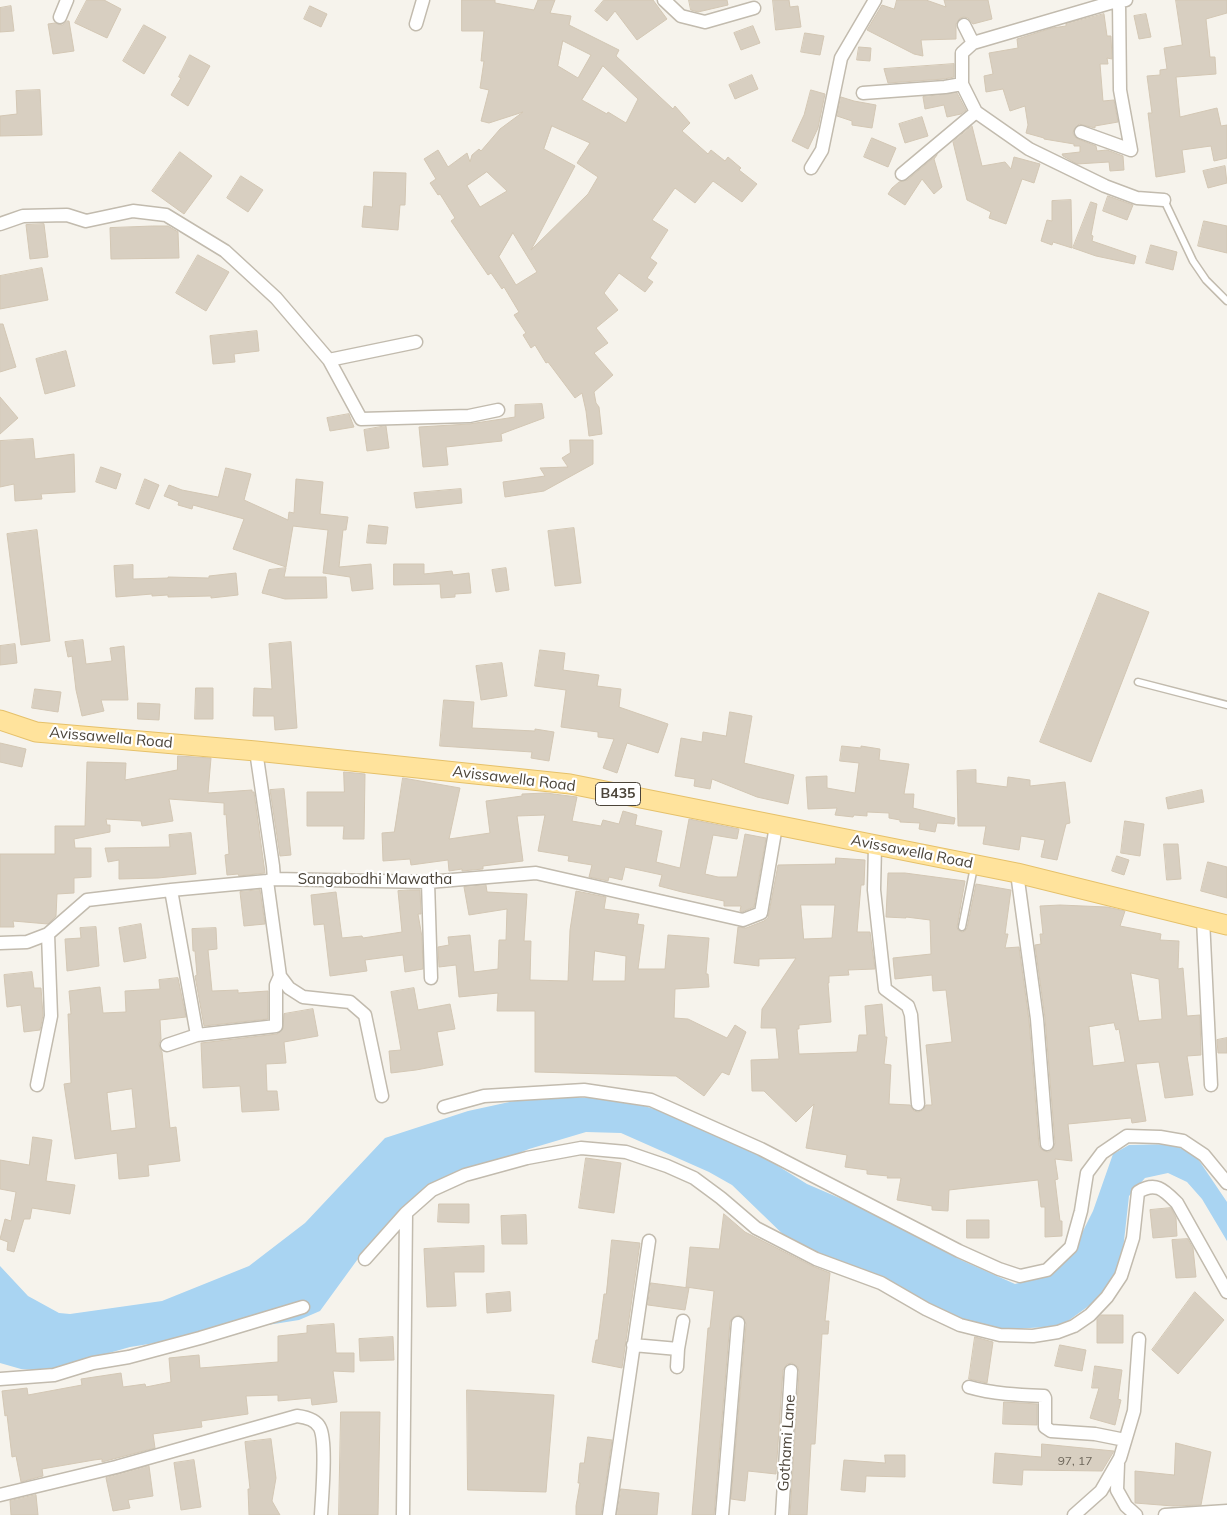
<!DOCTYPE html>
<html>
<head>
<meta charset="utf-8">
<style>
  body { margin:0 }
  canvas { display:block; background:#f6f3ec }
</style>
</head>
<body>
<canvas width="1227" height="1515"></canvas>
<script>
const context = document.querySelector('canvas').getContext('2d');
context.lineJoin = 'round';
function fill(path, color) { context.fillStyle = color; context.fill(path, 'evenodd'); }
function stroke(path, color, width, dash) { context.strokeStyle = color; context.lineWidth = width; context.lineCap = dash ? 'butt' : 'round'; context.setLineDash(dash || []); context.stroke(path); }
function label(font, color, halo, rows, align = 'center') {
  context.font = font + ' Mulish,sans-serif'; context.lineWidth = 4.5; context.setLineDash([]); context.textBaseline = 'middle'; context.strokeStyle = halo; context.fillStyle = color; for (const [text, x, y, turn = 0] of rows) {
    context.save(); context.translate(x, y); context.rotate((+turn || 0) * Math.PI / 180); context.textAlign = isNaN(turn) ? turn : align; if (halo) context.strokeText(text, 0, 0); context.fillText(text, 0, 0); context.restore();
  }
}
fill(new Path2D(`
  M537,1096L620,1099L685,1118L749,1148L807,1184L886,1218L961,1260L1015,1284L1051,1274L1072,1253L1093,1211L1113,1154L1129,1145L1172,1144L1196,1156L1227,1202V1241L1202,1199L1187,1182L1168,1173L1145,1178L1129,1196L1121,1268L1101,1297L1061,1326L999,1330L940,1312L888,1280L792,1243L732,1185L709,1172L621,1133L586,1132L529,1149L427,1189L360,1256L320,1311L299,1320L130,1347L46,1371L21,1369L0,1363V1266L28,1296L59,1313L70,1314L162,1301L249,1266L305,1223L385,1138L468,1111Z`), '#a9d4f2');
const building = new Path2D(`
  M87,0H104L121,9L107,38L75,23Z
  M462,0H495V3L534,10L538,0H555L550,13L571,16L569,25L619,50L616,56L673,109L675,106L690,123L682,131L708,154L711,150L725,161L728,157L741,168L739,170L757,184L742,202L713,181L695,203L675,188L652,220L668,230L650,258L657,263L647,278L653,282L645,292L619,273L604,293L618,310L596,328L608,343L594,353L613,375L594,392L596,403L599,407L602,434L589,436L586,411L582,393L575,398L548,362L546,363L535,345L531,348L523,335L526,333L514,315L519,312L504,287L502,289L491,273L488,275L451,221L455,218L440,194L438,195L430,183L436,179L424,159L438,150L448,167L467,153L470,162L472,155L479,149L481,151L500,129L523,112L489,123L481,121L489,90L480,88L484,61H481L484,31H462ZM563,41L591,55L578,78L558,66ZM603,66L638,99L626,123L608,112L607,114L582,100ZM552,126L590,143L577,163L598,177L588,194L531,250L575,166L544,149ZM487,172L507,191L480,207L467,186ZM513,233L537,272L516,285L499,257Z
  M604,0H653L667,19L637,40L615,11L607,21L595,11Z
  M689,0H727L728,5L698,12L691,10Z
  M773,0H789L790,7L798,6L801,27L776,30Z
  M897,0H926L946,7L944,0H988L992,19L973,24L968,18L964,17L960,18L956,24V39L921,40L923,56L914,54L867,30L882,5L894,9Z
  M1176,0H1227V13L1206,19L1210,57H1215L1216,74L1176,77L1180,117L1217,108L1221,126L1227,125V158L1214,161L1211,146L1182,150L1185,172L1156,177L1148,113H1152L1147,76L1160,75V70L1167,69L1164,48L1182,45Z
  M11,6L14,31L0,32V8Z
  M310,6L327,14L321,27L304,19Z
  M1104,14L1107,36H1111L1112,59L1107,58L1108,64H1100L1103,101L1114,100L1118,122L1095,126V128L1079,124L1074,129L1073,133L1075,137L1078,139L1096,146L1097,151L1107,150L1123,156L1124,170L1110,171L1109,162L1077,164L1063,156L1062,154L1080,152V146H1074V144L1044,139V138L1026,133L1028,125L1025,106L1010,111L1003,89L986,92L984,76L993,74L989,53L1018,48L1017,39L1052,28L1066,26V24Z
  M1146,14L1151,37L1139,39L1134,16Z
  M67,21H69L74,51L53,54L48,24L55,23L62,25Z
  M144,25L166,37L144,74L123,61Z
  M753,26L760,43L741,50L734,33Z
  M805,33L824,36L820,55L801,52Z
  M859,47L871,48L870,61L857,60Z
  M190,55L210,66L188,106L171,95L181,78L179,77Z
  M954,64V77L944,79L888,83L884,69Z
  M752,75L758,89L735,99L729,85Z
  M40,90L42,135L0,136V116L17,114L16,91Z
  M811,90L825,94L818,128L808,149L792,141L804,115Z
  M957,93L966,110L961,114L947,117L944,105L925,109L923,97Z
  M841,97L854,101L876,105L872,128L852,125V121L837,116Z
  M922,117L928,136L905,143L899,124Z
  M972,126L982,166L1005,162L1011,169L1014,157L1040,164L1034,183L1022,179L1006,224L989,218L991,212L967,200L953,142Z
  M872,138L896,148L888,167L864,157Z
  M180,152L212,176L184,214L152,191Z
  M937,155L934,159L942,187L934,194L922,179L905,205L888,194L892,188L899,182L907,180Z
  M1225,166L1227,183L1208,188L1203,171Z
  M374,172L406,173L405,205H400L398,230L362,227L364,206L372,207Z
  M241,176L263,190L248,212L227,198Z
  M1108,196L1133,205L1127,220L1103,211Z
  M1071,200L1072,248L1053,242L1052,245L1041,241L1047,220L1052,221V201Z
  M1091,202L1097,204L1091,235L1093,236L1092,241L1136,256L1134,264L1096,256L1073,248Z
  M1204,221L1227,226V253L1198,246Z
  M44,224L48,257L30,259L26,225Z
  M153,226H168L178,232L179,258L111,259L110,228Z
  M1151,245L1177,252L1173,270L1146,263Z
  M198,255L229,272L206,311L176,293Z
  M42,268L48,300L0,309V276Z
  M0,324H3L16,367L0,372Z
  M257,331L259,351L234,354L235,362L213,364L210,336Z
  M66,351L75,386L45,394L36,359Z
  M0,397L18,418L0,434Z
  M542,404L544,418L501,434L502,441L446,447L448,465L423,467L419,427L469,424L515,417V405Z
  M349,414L354,427L330,431L327,418Z
  M386,426L389,448L367,451L364,430Z
  M33,439L35,459L74,454L75,492L41,494L42,499L15,501L14,484L0,487V441Z
  M570,440H593V464L544,491L505,497L503,482L545,476L540,468L568,467L562,458L570,453Z
  M101,467L121,474L116,489L96,482Z
  M226,468L251,474L244,500L288,520L289,512L294,513L296,479L323,482L320,514L348,517L346,530H343L339,567L371,564L373,589L352,591L350,577L323,573L328,530L293,526L286,567L233,549L244,519L193,505L192,509L178,505L179,502L164,496L169,485L182,490L218,497Z
  M145,479L159,485L149,509L136,504Z
  M461,489L462,503L416,508L414,493Z
  M369,525L388,527L386,544L367,543Z
  M574,528L581,583L555,586L548,531Z
  M37,530L50,641L21,645L7,534Z
  M394,564H424V574L452,571L453,575L469,573L471,593L455,594V597L441,598L440,584L394,585Z
  M133,565V579L168,578V577L209,578V576L236,573L238,595L211,598V596L168,597V595L152,596V594L116,597L114,566Z
  M286,568L284,577H326L327,598L285,599L262,593L269,570Z
  M506,568L509,590L496,592L492,570Z
  M1099,593L1149,612L1091,762L1040,742Z
  M83,640L86,664L112,661L110,648L124,646L128,700H101L104,711L82,716L76,690L72,656L68,657L65,642Z
  M291,642L297,728L275,730L274,716H253L254,688L272,689L269,644Z
  M15,644L17,663L0,665V646Z
  M540,650L565,653L563,670L599,675L597,686L621,689L619,707L668,724L658,753L627,743L617,773L603,768L614,739L598,737V732L561,727L566,690L535,686Z
  M502,663L507,696L481,700L476,666Z
  M196,688H213V719H195Z
  M35,689L61,692L58,712L32,708Z
  M444,700L474,702L472,728L535,731V729L554,732L549,761L531,758L532,752L440,746Z
  M138,703L160,704L159,720L138,719Z
  M730,712L752,716L744,763L794,775L788,804L757,797L712,779L710,789L694,786L695,779L675,776L681,738L702,742L703,732L726,736Z
  M0,743L26,749L22,767L0,762Z
  M842,746L861,748V746L880,749L879,760L909,764L904,794H914L913,808L955,818L954,824L937,823L935,832L919,829L920,823L900,822V820L889,818V813L867,812V816L854,815L853,817L835,815L837,808L808,809L806,777L827,776V788L855,793L859,763L840,761Z
  M178,756L211,758L208,793L252,790V792H254L265,873L239,876L238,874L227,875L225,855L229,854L226,814L224,815V803L169,799L173,821L142,826L141,821L106,819L107,825H110V832L74,839L75,848H91V877L74,878V893L57,894L56,916L48,924L13,921L14,927H0V854H55V826H85L87,762L126,763L125,780L177,770Z
  M976,770V783L1007,787L1008,777L1030,780V786L1065,782L1070,823L1066,824L1057,860L1041,857L1045,840L1021,836L1019,850L983,844L986,826H958L957,771Z
  M344,772L365,774L364,839H343L344,826H307V792H344Z
  M403,778L460,788L449,839L490,833L486,801L522,796V794L546,793L577,797L572,821L601,826L603,820L619,824L623,811L637,815L635,825L662,831L656,862L680,868L689,819L739,829L737,839L713,835L705,874L718,877H737L745,834L766,838L754,907L742,912L740,911L741,906H724V901L682,892L659,886L662,875L625,867L622,880L609,877L608,881L589,877L592,865L568,861L569,856L538,851L545,815L517,816L523,861L483,866V869L462,871V869L449,871L448,860L411,865L410,859L383,861L382,833L394,832Z
  M284,789L291,855L280,856L270,790Z
  M1202,790L1204,802L1168,809L1166,798Z
  M1125,821L1144,824L1140,856L1121,853Z
  M191,833L196,874L158,878L119,879V860L108,862L105,848L170,847L169,835Z
  M1164,844H1178L1181,879L1167,880Z
  M1117,856L1129,860L1124,875L1112,871Z
  M836,858L865,860L864,885H861L857,932H870L875,969L848,970L849,975L829,976V983H828L831,1022L799,1025V1029H797L799,1054L857,1052L859,1035H867L865,1006L882,1004L885,1037H887L884,1064L891,1065L889,1104L910,1105L914,1111L918,1112L923,1110L926,1105H932L926,1045L952,1042L946,990L933,991L932,975L895,979L893,958L931,954L930,920L906,917V918L886,917L888,873H905L965,881L957,927L958,930L962,932L965,931L967,928L976,884L1011,890L1005,934H1008L1005,948L1019,947L1029,1020L1039,1145L1041,1149L1044,1151L1048,1152L1052,1150L1055,1143L1045,1018L1035,945L1041,944L1040,934H1043L1040,906L1060,905L1107,907L1125,911L1120,926L1161,934L1160,940L1179,941L1178,969L1183,968L1187,1016L1200,1015L1201,1055L1187,1056L1193,1095L1165,1098L1159,1062L1136,1064L1146,1121L1132,1123L1131,1118L1068,1124L1072,1161L1055,1159L1058,1179L1055,1180L1060,1221H1062V1236L1045,1237V1207H1041L1038,1180L949,1190L948,1211L932,1210V1206L897,1200L901,1178H887L888,1176L867,1174V1170L845,1167L847,1155L806,1148L814,1104L796,1122L764,1091H752L751,1060L779,1059L776,1028H761L762,1009L796,958L759,959V966L734,963L738,927L746,928L764,921L768,918L778,865L835,864ZM801,905H835L832,938L804,939ZM1131,973L1159,979L1162,1019L1139,1021ZM1114,1023L1116,1030L1119,1029L1125,1062L1093,1066L1089,1027Z
  M1208,862L1227,867V898L1201,891Z
  M486,885L487,892L527,894L524,941H531L530,980L568,981L570,930L576,891L606,897L604,909L639,914L637,924L644,925L638,969H665L668,935L709,938L706,974H708L709,987L675,989L674,1018L688,1019L727,1038L735,1025L746,1032L729,1075L722,1072L704,1096L676,1076L535,1072V1011H497L498,993L459,997L456,965L439,967L438,947L449,945L448,937L470,935L474,972L498,969L499,940H506L507,909L469,915L464,887ZM595,951L626,956L625,981H593Z
  M260,890L265,924L244,926L240,892Z
  M409,890H420L421,914H418L422,937L423,969L405,972L403,955L365,960L367,971L330,976L324,924L314,925L311,895L336,892L342,938L362,936L363,938L402,932L398,891Z
  M141,924L146,958L124,962L119,928Z
  M96,927L99,966L67,971L65,939L81,938L80,928Z
  M216,928L217,949L208,950L212,991L238,990V993L268,991V1019L204,1026L195,976L197,975L195,951H193L192,929Z
  M32,972L34,988H41L43,1015L40,1030L24,1032L21,1005L7,1007L4,975Z
  M178,978L186,1017L160,1020L161,1039L159,1044L160,1048L162,1052L170,1128L176,1127L180,1161L148,1165L149,1176L119,1179L117,1153L75,1159L64,1084L71,1083L68,1014H71L69,991L100,987L103,1013L126,1012L125,991L160,989L159,980ZM132,1089L136,1128L111,1131L107,1093Z
  M414,988L418,1010L450,1004L455,1029L437,1032L443,1065L416,1070L391,1073L389,1051L401,1050L391,992Z
  M313,1009L318,1036L284,1042L286,1063L266,1064L267,1091H277L279,1110L242,1112L240,1086L203,1088L201,1043L277,1034L283,1029L284,1014Z
  M1227,1038V1053H1218L1217,1040Z
  M33,1137L52,1140L46,1181L75,1185L70,1214L32,1208L30,1219H24L14,1252L7,1250L8,1242L0,1239L5,1219L11,1221L16,1192L0,1189V1160L29,1165Z
  M586,1158L621,1163L614,1213L579,1208Z
  M439,1204H469V1223L438,1222Z
  M1171,1208L1176,1218L1177,1236L1153,1238L1150,1210Z
  M724,1214L745,1232L812,1266L830,1273L825,1321H829L828,1334H822L815,1444H811L807,1515H790L799,1372L798,1367L792,1363L787,1364L783,1370L776,1474L748,1471L745,1501L731,1499L746,1324L743,1317L738,1315L732,1318L730,1322L714,1515H692L708,1328H710L714,1291L686,1287L690,1247L719,1249Z
  M526,1215L527,1244H502L501,1216Z
  M967,1220H989V1238H967Z
  M1188,1239L1193,1248L1196,1277L1176,1278L1172,1240Z
  M612,1240L640,1243L622,1368L592,1362L596,1340H598L604,1294H606Z
  M484,1246V1272H454L456,1306L427,1307L424,1249Z
  M651,1283L689,1288L685,1310L648,1305Z
  M510,1292L511,1311L487,1313L486,1294Z
  M1195,1292L1224,1320L1178,1374L1152,1350Z
  M1101,1315H1123V1343H1097V1319Z
  M334,1324L336,1353H354V1372L333,1371L337,1402L312,1405L311,1398L278,1401V1395L246,1396L248,1414L201,1421L202,1427L153,1434L155,1448L102,1462V1459L94,1460L42,1469L43,1476L21,1482L16,1456L12,1457L7,1415L5,1416L2,1391L27,1388L28,1395L82,1385L81,1379L121,1373L123,1387L145,1384L146,1387L171,1382L169,1358L199,1355L200,1368L278,1362V1336L307,1333V1326Z
  M393,1337L394,1360L360,1361L359,1339Z
  M975,1337L993,1342L987,1383L969,1379Z
  M1060,1345L1086,1350L1082,1371L1055,1366Z
  M1095,1366L1122,1370L1118,1399L1121,1400L1115,1425L1090,1418L1099,1388H1092Z
  M467,1390L554,1395L546,1492L468,1490Z
  M1004,1402L1037,1404V1425L1003,1424Z
  M341,1412H380L378,1515H339Z
  M588,1437L612,1440L601,1515H576V1506L580,1483H578L580,1463H584Z
  M271,1439L276,1478L272,1501L280,1515H249L248,1489H250L245,1442Z
  M1176,1443L1211,1452L1201,1505L1173,1506L1135,1503V1471L1174,1475Z
  M1042,1444L1114,1451L1102,1471L1023,1470L1022,1485L993,1483L995,1453L1041,1457Z
  M885,1455H905V1477L866,1476L865,1492L841,1490L844,1460L885,1463Z
  M194,1460L201,1507L181,1510L174,1463Z
  M149,1466L153,1496L128,1500L130,1508L113,1511L106,1478Z
  M621,1489L659,1493L657,1515H617Z
  M36,1495L38,1515H11L10,1501Z`);
fill(building, '#d8cfc1');
stroke(building, '#d3c7b4', 1);
const lane = new Path2D(`
  M1164,200L1193,261L1206,280L1227,301
  M1138,682L1227,705
  M962,927L974,867`);
const street = new Path2D(`
  M664,0L681,16L705,22L754,8
  M1120,0L973,43L962,53V84L976,112L1029,149L1105,186L1137,198L1164,200
  M1126,0L1119,1L1120,90L1131,150
  M60,17L67,0
  M416,24L423,0
  M964,25L973,43
  M863,93L945,87L962,84
  M1081,132L1131,150
  M811,168L822,150L841,58L875,0
  M902,174L976,112
  M0,224L23,216L67,215L86,221L133,211L166,215L225,251L276,298L329,360L361,419L469,416L498,410
  M329,360L416,342
  M256,751L273,866L274,879
  M875,845L874,890L885,989L908,1006L911,1015L918,1104
  M1017,873L1037,1019L1047,1144
  M267,881L280,976L289,988L303,997L350,1002L365,1015L382,1096
  M428,882L431,978
  M171,890L197,1035
  M1203,919L1211,1085
  M0,943L27,942L48,934L87,900L171,890L267,881L274,879L428,882L536,873L743,920L761,913L776,826
  M167,1045L197,1035L276,1026V985L280,976
  M37,1085L51,1016L48,934
  M444,1107L484,1096L584,1090L651,1100L761,1149L959,1251L999,1269L1020,1276L1047,1270L1071,1247L1081,1211L1087,1173L1102,1153L1127,1136L1160,1137L1183,1141L1204,1155L1227,1183
  M365,1259L406,1213L432,1190L465,1175L527,1158L581,1148L626,1152L667,1166L694,1178L721,1198L756,1228L816,1259L881,1283L926,1309L960,1325L1000,1335L1033,1336L1058,1332L1074,1326L1090,1315L1107,1297L1121,1276L1133,1238L1138,1192C1156,1181 1164,1190 1177,1203L1227,1292
  M633,1345L678,1349L683,1321
  M677,1367L678,1349
  M0,1379L54,1375L93,1363L129,1357L200,1338L303,1307
  M969,1387C993,1394 1019,1395 1044,1396L1045,1398V1427L1051,1431L1095,1434L1125,1440
  M1118,1464L1117,1490L1126,1506L1136,1515
  M0,1495L116,1467L297,1416C305,1417 316,1419 320,1428C327,1443 322,1496 321,1515
  M403,1515L406,1213
  M609,1515L649,1241
  M722,1515L738,1323
  M782,1515L791,1371
  M1074,1515L1101,1491L1120,1458L1134,1411L1139,1339
  M1165,1515L1227,1511`);
const primary = new Path2D(`
  M0,720L36,732L256,751L570,784L1017,873L1227,925`);
stroke(lane, '#c2bbae', 9);
stroke(street, '#c2bbae', 15);
stroke(primary, '#e6c16a', 21);
stroke(lane, '#fff', 6);
stroke(street, '#fff', 12);
stroke(primary, '#ffe39c', 19);
label('12px', '#6e675b', null, [
  ["97, 17",1075,1461]
]);
for (const [x, y, w] of [
  [618,794,45]
]) { const box = new Path2D(); box.roundRect(x - w / 2, y - 11.5, w, 23, 4); context.fillStyle = '#fff'; context.fill(box); stroke(box, '#4b4439', 1); }
label('bold 14px', '#4b4439', null, [
  ["B435",618,794]
]);
label('15px', '#4b4439', '#fff', [
  ["Avissawella Road",111,738,5],
  ["Avissawella Road",514,779,7],
  ["Avissawella Road",912,852,11],
  ["Sangabodhi Mawatha",375,879],
  ["Gothami Lane",787,1443,-86]
]);
</script>
</body>
</html>
